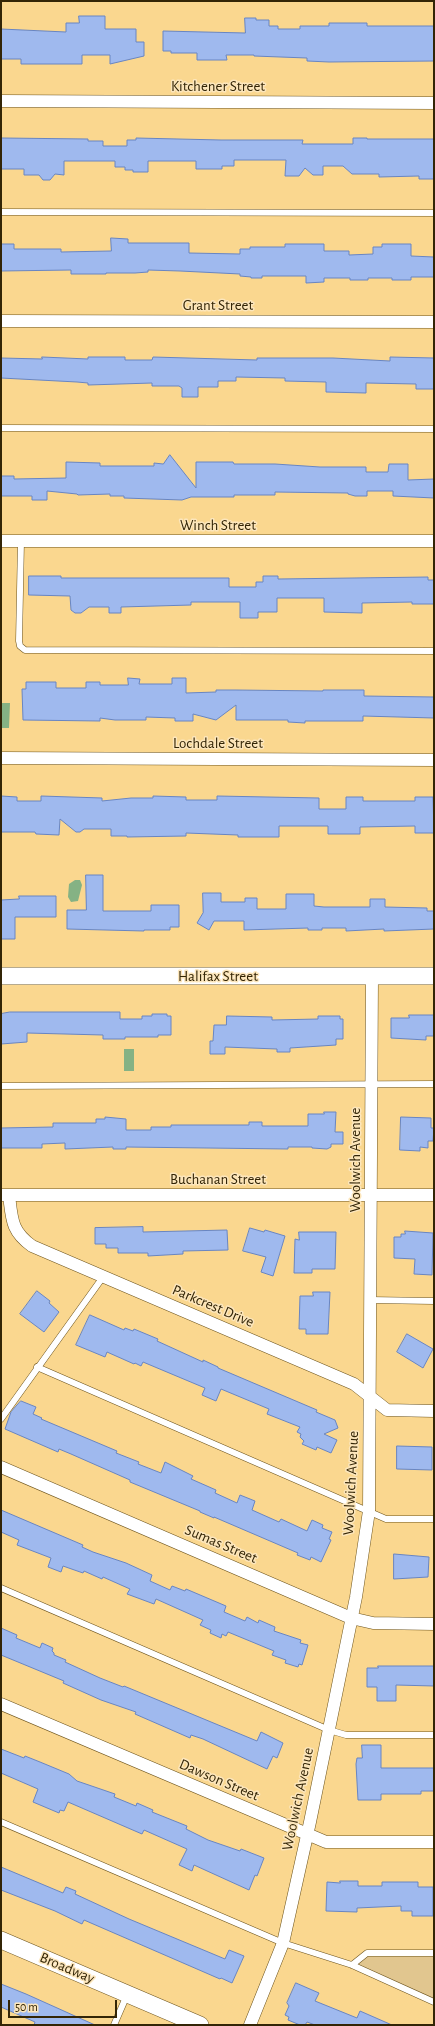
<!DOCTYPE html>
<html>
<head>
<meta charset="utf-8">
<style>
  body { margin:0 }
  #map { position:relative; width:435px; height:2026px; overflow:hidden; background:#fad78f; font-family:"Alegreya Sans",sans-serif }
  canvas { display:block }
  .frame { position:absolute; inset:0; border:2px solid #332506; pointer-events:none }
  .scale { position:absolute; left:8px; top:2000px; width:109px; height:18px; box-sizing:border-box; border:2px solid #332506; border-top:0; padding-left:5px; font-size:12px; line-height:14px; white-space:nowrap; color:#332506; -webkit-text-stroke:3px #fce6bc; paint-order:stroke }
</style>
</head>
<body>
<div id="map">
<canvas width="435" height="2026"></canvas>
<div class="frame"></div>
<div class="scale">50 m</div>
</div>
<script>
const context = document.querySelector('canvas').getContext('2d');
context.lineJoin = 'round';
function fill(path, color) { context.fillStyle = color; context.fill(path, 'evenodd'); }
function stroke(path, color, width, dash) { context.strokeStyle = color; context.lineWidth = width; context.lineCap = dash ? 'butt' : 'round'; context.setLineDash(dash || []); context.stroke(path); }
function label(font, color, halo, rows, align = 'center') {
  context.font = font + ' "Alegreya Sans",sans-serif'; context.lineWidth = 3; context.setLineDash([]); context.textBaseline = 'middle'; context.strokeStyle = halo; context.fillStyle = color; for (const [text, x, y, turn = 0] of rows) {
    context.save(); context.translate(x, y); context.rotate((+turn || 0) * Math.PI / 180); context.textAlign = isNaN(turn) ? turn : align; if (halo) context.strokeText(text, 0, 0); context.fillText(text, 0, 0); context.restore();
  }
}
fill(new Path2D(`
  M367,1953H434V2002L352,1965Z`), '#e1c68f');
fill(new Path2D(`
  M1,703H10L9,728H1Z
  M75,880H80L82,885L78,901L71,902L68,897L69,884Z
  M124,1049H134V1071H124Z`), '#85b284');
const building = new Path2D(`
  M79,16H105V29H136V42H144V56L110,64V55H82V64H21V59H1V29L66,32V23H79Z
  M245,18H256V20H269V26H278V29H300V26H329V23H367V26H434V61L329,62L307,61V58L254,56V55H226L227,60H197V53H171V51H163V31L245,33Z
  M1,138L88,139V141H103V146H127V140H136V138L221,140H303L302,144H353V138H367V139H434V179H419V176L379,177V174H352L343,166H323V175H313L305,168L299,176H285L286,160H234V166H222V169H196V161H148V172H133V170H125V167H115V161H64V175L55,174L50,180H43L39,175H24V169H1Z
  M111,238L128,239V243H189V253L240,254V249H250V247H285V244H324V251H349V255L373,254V247H382V244H411V256L434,257V277H411V280H392V278H368V280H350V278H324V282L306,283V276H262V278H251V277L240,276V274L180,271L148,270V272L135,273H106V274H71V270L1,271V244H14V249H61V252L111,251Z
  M42,357L88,359V357H125V360H152L153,357L257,360V358H333L390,361V357L434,358V389H416V384L366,383V393L326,392V382L285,381V378L236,377V381H218V387H198V397H182V388L179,386H152V383L88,385V383L77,382L1,378V358L42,359Z
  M170,455L196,488V462H233L234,464H275L320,467H366V472H388L389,464H408V480L434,479V498L393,496V491H367V496H355L348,494V493L275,492V495H234V497H191L182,500L124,498V496H110V494L78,495L77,494L47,491V500H32V496H1V476H14V479L66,478V462L100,463V466H154V463L163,464Z
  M29,576H61V578H229V587H256V582H263V576H278V579L428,577V580H434V604H412V602L362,603V613L324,612V598H277V612H258V618H240V602H191V605L121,607V613H109V607H89L81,613H75L71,610L70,596L29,595Z
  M128,678L140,679L139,684H172V678H186V693L216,692V690H236L323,691V690H364V696L434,697V718L363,716V721H305V723L288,722V720H236V705L216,720L193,714V721H175V718L146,717V720H115L100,718V721L23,720L22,689H26V682H56V688H86V682H100V685H128Z
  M1,796L17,797V801H41V796L102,798V801L131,798H153V796L186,797V800H217V796L319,798V809H346V797H363V801H415V797H433L434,833H415V826L360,827V834H328V826H279V837H238V835L186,833V836L127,837V836H111V829H84L80,832H76L60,819L59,835L36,834L35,832H1Z
  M86,875H103V911H151V905H179V927H170V930H144V931L67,929V910H86Z
  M203,893H221V902H245V898H257V909H286V894H314V906L324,907H370V899H385V907L427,908V911H434V929L384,931V929L346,931V928H322V930H308V928L244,930V921H214L209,930L197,923L203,913Z
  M19,896H56V917H15V939H1V900L19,899Z
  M10,1012H120V1019H142V1016H152V1014H167V1016H171V1035H158V1037H125V1039H103V1035L27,1033V1042L1,1044V1014Z
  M409,1015H434V1036H426V1040L391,1038V1018H409Z
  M227,1016L272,1017V1020L318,1019V1016H340V1019H343V1039H336V1045L290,1048V1052H277V1049L225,1047V1054H210V1041H213L214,1025H226Z
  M324,1112H336L335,1132H343V1144H331V1147L327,1149L312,1148V1147H288V1149L126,1147V1149H113V1147L65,1149V1143L42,1144V1148H1V1128L53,1127V1123H96V1119H105V1117L126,1119V1130H151V1127H171V1125H249V1122H262V1126H308V1114H324Z
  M401,1117L431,1118V1128H434L433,1141H428V1148L420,1147V1151L400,1150Z
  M143,1227V1232L227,1230L228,1250L183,1251V1254L148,1256V1253H118V1248H106V1244H95V1228Z
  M250,1228L264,1232L265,1230L285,1236L273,1276L261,1272L266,1257L243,1251Z
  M405,1231L433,1233L432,1275L414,1274L415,1259L394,1258V1237H401V1234H405Z
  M299,1232H336L335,1269H312V1273H294L295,1239L299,1240Z
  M37,1291L50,1301L49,1303L59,1312L44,1332L20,1314Z
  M313,1292H330L328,1334H306V1329H299L300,1296H313Z
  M90,1315L124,1330L125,1328L133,1331L134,1329L158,1339L157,1341L203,1362V1360L218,1367V1368L317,1410L316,1412L335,1420L338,1428L324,1434L337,1440L331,1453L317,1447L316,1450L302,1444L304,1441L300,1437L301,1434L297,1432L300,1427L267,1414L269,1409L221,1389L216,1401L202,1395L205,1388L143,1362L141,1366L135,1363L134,1364L107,1352L105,1357L76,1345Z
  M407,1334L433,1349L423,1368L397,1352Z
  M21,1401L36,1407L33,1414L42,1418L41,1419L117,1451L116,1453L139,1462L138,1464L161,1473L165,1462L193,1476L191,1479L216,1490L215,1493L237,1503L240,1495L255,1501L252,1510L279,1522L281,1519L307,1531L312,1520L323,1525L322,1528L332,1532L329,1539L331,1540L321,1562L311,1557L310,1560L297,1555L298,1553L214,1517V1518L200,1512V1511L130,1482V1480L71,1454L59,1449L58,1452L5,1429L11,1412Z
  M397,1446L432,1447V1470L397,1469Z
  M1,1510L83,1545L82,1547L93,1552L126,1563L152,1575L150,1581L170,1590L172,1586L185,1591L186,1589L226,1606L224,1612L245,1621L247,1617L258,1623L259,1620L275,1627L274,1631L301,1640L300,1643L308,1645L302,1665L299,1664L298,1667L285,1663L286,1660L272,1655L274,1651L228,1632L226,1636L222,1634L221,1638L210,1633L211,1630L200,1625L203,1620L156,1599L154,1604L127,1594L130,1589L103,1577L102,1579L84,1571L83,1573L63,1566L61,1572L48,1567L51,1558L17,1545L19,1540L1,1532Z
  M394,1554L429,1557L428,1577L394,1579Z
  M1,1628L17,1635L16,1638L40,1648L42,1643L53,1648L52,1651L54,1653V1655L66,1660L65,1662L100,1678L123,1687L124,1686L257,1741L261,1732L283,1743L277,1758L273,1756L267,1769L203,1739L191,1735L190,1738L135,1714L136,1712L101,1700L63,1683L64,1681L1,1655Z
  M378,1666H434V1686L396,1685V1701H377V1687H367V1668H378Z
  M362,1745H381V1768H434V1791H421V1794H381V1800H358L356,1764L357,1758H362Z
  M1,1749L24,1758L25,1756L40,1762L69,1774L77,1781L115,1794L114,1797L136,1806L137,1803L153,1810L152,1812L187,1826L186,1829L208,1840L240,1851L241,1849L264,1858L257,1876L255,1875L249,1890L194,1865L192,1871L179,1865L187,1849L144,1830L142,1834L68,1802L64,1811L60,1810L59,1813L33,1802L38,1789L1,1773Z
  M1,1867L63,1893L66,1887L76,1891L75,1894L129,1919L225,1959L229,1950L244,1956L232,1983L221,1978L220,1979L84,1920L82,1924L55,1911L1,1890Z
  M340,1881H358V1886H382V1882H418V1887H433V1916H412V1911H401V1906L357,1908V1912L326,1911L327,1882L340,1883Z
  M296,1983L319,1993L315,2001L357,2018L360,2011L392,2025H315L307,2022L305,2025H300L288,2020L289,2017L285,2015L289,2006L287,2003Z
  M1,1984L26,1994L95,2025H34L35,2022L1,2007Z`);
fill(building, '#9fb9ee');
stroke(building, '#6885c2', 1);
const lane = new Path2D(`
  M1,212L434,213
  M1,428L434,429
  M21,541L19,641L20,646L25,650L434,651
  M1,1086L434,1084
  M369,1300L434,1301
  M37,1367L386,1519H434
  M1,1419L103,1277
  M1,1588L329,1730L346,1735H434
  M1,1822L283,1943L352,1965L434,2002
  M352,1965L367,1953H434
  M114,2025L127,1995`);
const street = new Path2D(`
  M1,101L434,103
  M1,321L434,322
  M1,541H434
  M1,758L434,760
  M1,1195H434
  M9,1195C12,1219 11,1231 32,1246L354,1384L387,1410L434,1411
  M1,1467L351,1618L373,1623L434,1624
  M1,1704L326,1842H434
  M250,2025L283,1943L310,1822L356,1597L369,1511L372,976`);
const secondary = new Path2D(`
  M1,976H434
  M1,1940L200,2025`);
stroke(lane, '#6d541d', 7);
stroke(street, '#6d541d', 13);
stroke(secondary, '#6d541d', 18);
stroke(lane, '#fff', 6);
stroke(street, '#fff', 12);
stroke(secondary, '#fff', 17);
label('15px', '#332506', '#fce6bc', [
  ["Kitchener Street",218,86],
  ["Grant Street",218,305],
  ["Winch Street",218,525],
  ["Lochdale Street",218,743],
  ["Halifax Street",218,976],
  ["Woolwich Avenue",355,1160,-90],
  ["Buchanan Street",218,1179],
  ["Parkcrest Drive",213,1306,23],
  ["Woolwich Avenue",351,1483,-87],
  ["Sumas Street",221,1544,23],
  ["Dawson Street",219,1780,23],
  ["Woolwich Avenue",298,1799,-78],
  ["Broadway",67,1968,23]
]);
</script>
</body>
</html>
